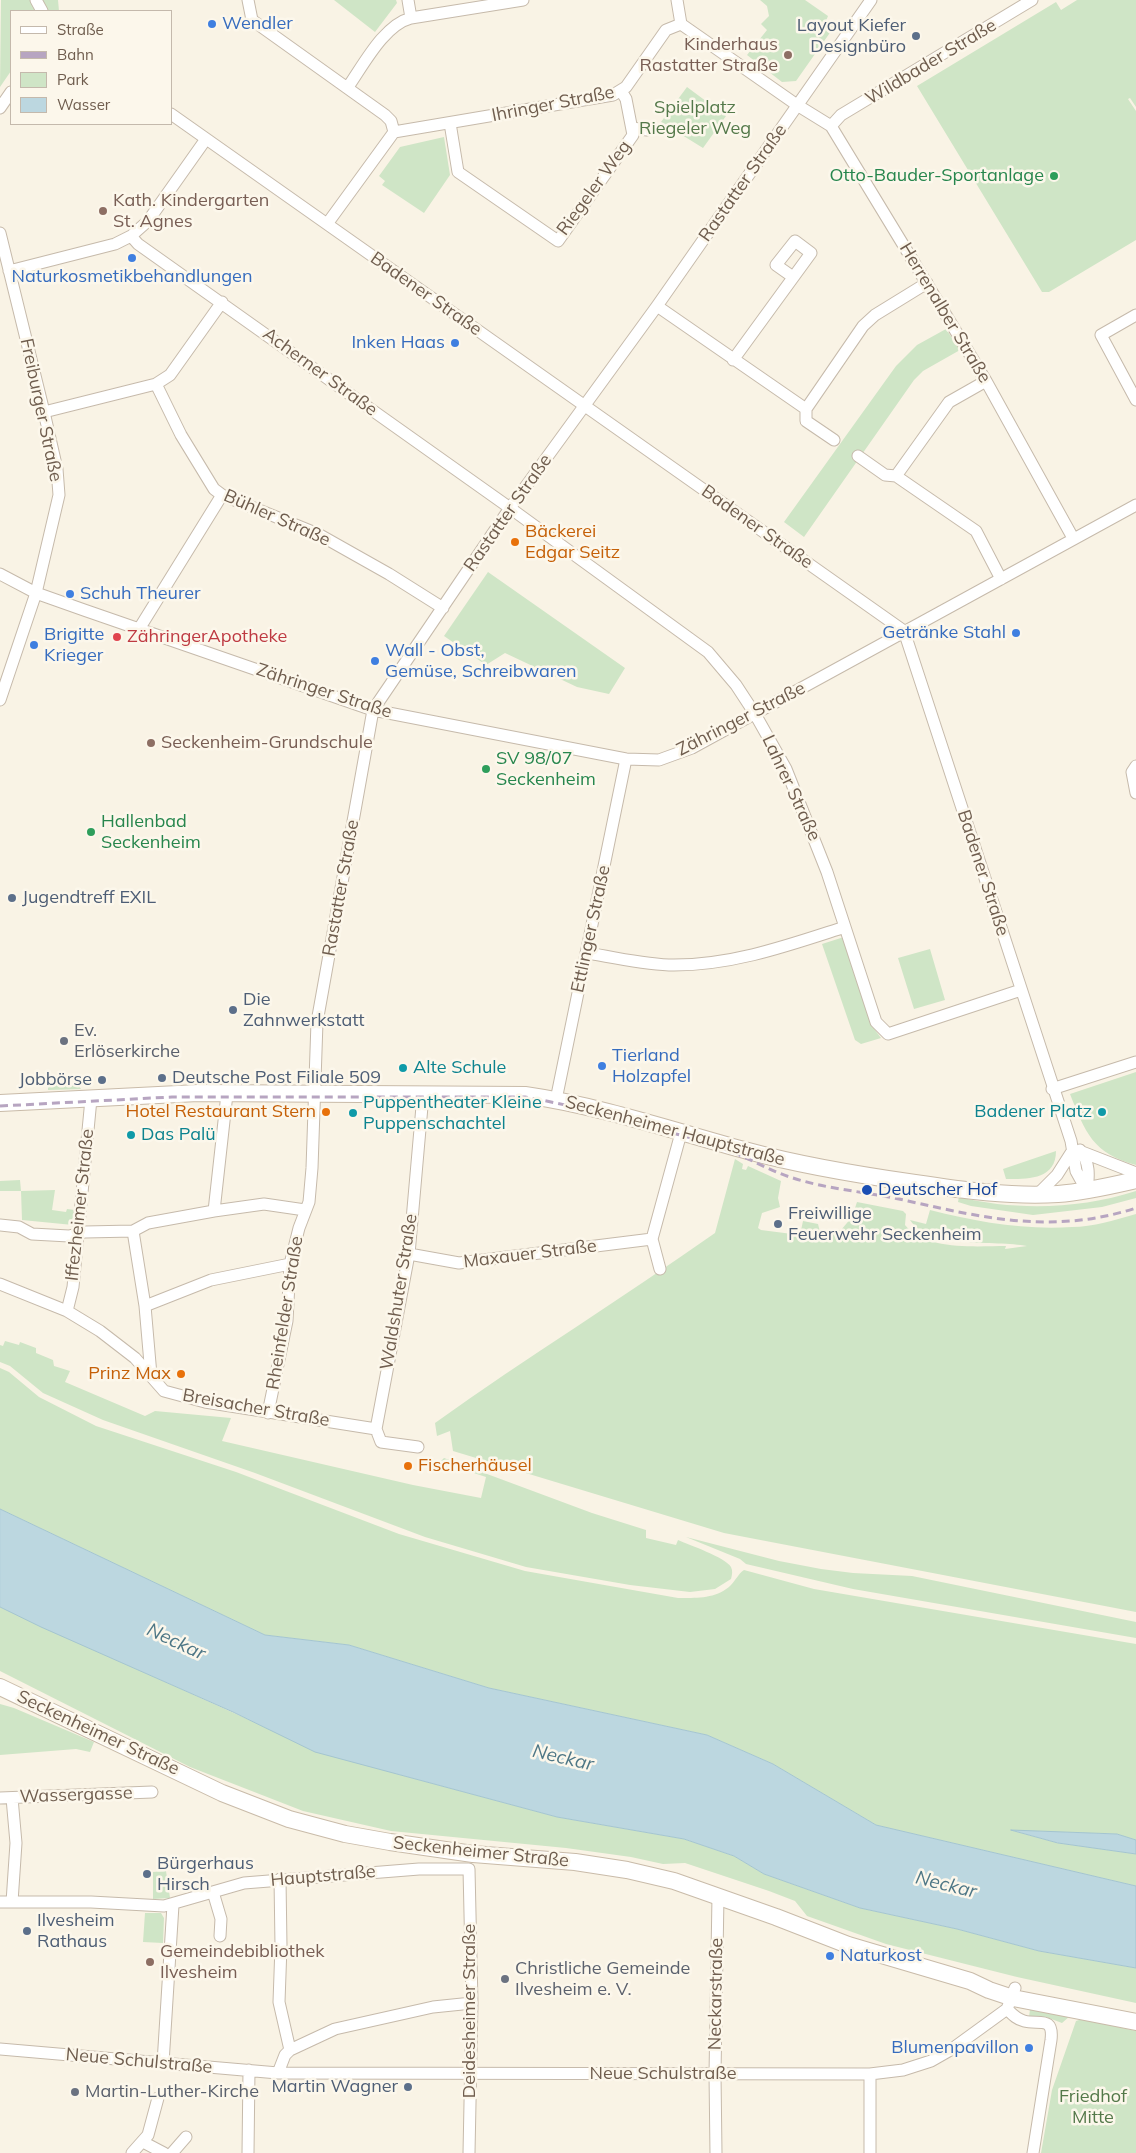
<!DOCTYPE html>
<html>
<head>
<meta charset="utf-8">
<style>
  body { margin:0 }
  #map { position:relative; width:1136px; height:2153px; overflow:hidden; background:#f9f3e5; font-family:Mulish,sans-serif }
  canvas { display:block }
  .legend { position:absolute; left:10px; top:10px; width:162px; height:115px; box-sizing:border-box; background:#fcf7eb; border:1px solid #c4b9ac; margin:0; padding:6px 9px; list-style:none; font-size:15px; color:#6f5d4e }
  .legend li { display:flex; align-items:center; gap:10px; height:25px }
  .legend b { width:25px; border:1px solid #c4b9ac }
</style>
</head>
<body>
<div id="map">
<canvas width="1136" height="2153"></canvas>
<ul class="legend">
<li><b style="height:6px;background:#fff"></b>Straße</li>
<li><b style="height:6px;background:#b7a5c1"></b>Bahn</li>
<li><b style="height:14px;background:#cfe5c6"></b>Park</li>
<li><b style="height:14px;background:#bcd7e0"></b>Wasser</li>
</ul>
</div>
<script>
const context = document.querySelector('canvas').getContext('2d');
context.lineJoin = 'round';
function fill(path, color) { context.fillStyle = color; context.fill(path, 'evenodd'); }
function stroke(path, color, width, dash) { context.strokeStyle = color; context.lineWidth = width; context.lineCap = dash ? 'butt' : 'round'; context.setLineDash(dash || []); context.stroke(path); }
function label(font, color, halo, rows, align = 'center') {
  context.font = font + ' Mulish,sans-serif'; context.lineWidth = 5; context.setLineDash([]); context.textBaseline = 'middle'; context.strokeStyle = halo; context.fillStyle = color; for (const [text, x, y, turn = 0] of rows) {
    context.save(); context.translate(x, y); context.rotate((+turn || 0) * Math.PI / 180); context.textAlign = isNaN(turn) ? turn : align; if (halo) context.strokeText(text, 0, 0); context.fillText(text, 0, 0); context.restore();
  }
}
fill(new Path2D(`
  M1,0H58L59,11H11V71L0,87Z
  M334,0H396L397,3L375,32Z
  M760,0H805L828,16L826,21L834,27L796,81L782,82L747,55L767,30L761,24L769,16L767,6Z
  M1077,0H1136V107L1130,98L1128,99L1136,111V240L1049,292H1042L917,86L1056,2L1061,10Z
  M687,87L726,116L703,148L661,122Z
  M444,137L450,175L424,213L382,185L385,181L379,176L400,147Z
  M946,329L960,350L923,371L914,380L804,537L784,522L896,366L917,345Z
  M488,572L625,668L609,694L577,687L505,653L486,665L444,636Z
  M844,937L875,1030L881,1038L861,1044L855,1040L822,944Z
  M930,949L945,1000L914,1009L898,958Z
  M1136,1072V1165C1093,1154 1085,1132 1070,1094Z
  M77,1084L81,1089L48,1090V1087L52,1085Z
  M1056,1151C1056,1180 1027,1179 1006,1179L1003,1169Z
  M735,1159L743,1164L742,1169L746,1170L748,1166L781,1181L778,1198L780,1207L762,1213L758,1228L761,1230L800,1235L803,1221L818,1224L820,1232L841,1230L852,1217L857,1202L903,1211L906,1214L905,1225C925,1251 977,1246 1006,1246L1005,1249L1027,1246C996,1240 928,1249 910,1220L926,1224L930,1210C977,1222 1023,1230 1072,1227C1093,1227 1115,1220 1136,1214V1612L724,1533L453,1451L450,1431L437,1436L435,1423C527,1357 623,1298 715,1233Z
  M20,1180L21,1191L55,1190L52,1210L66,1212L67,1209L75,1210L73,1225L22,1220L21,1191H0V1181Z
  M1136,1191V1198L1102,1207L1033,1215L971,1206L958,1202L959,1197C1016,1211 1080,1209 1136,1191Z
  M5,1341L19,1345L20,1342L36,1348V1353L53,1360L54,1366L70,1371L65,1382L145,1416L155,1411L231,1418L222,1441L413,1485L481,1498L486,1477L440,1462L444,1458L592,1513L646,1530V1538L676,1545L678,1540C689,1545 725,1557 731,1567C733,1571 732,1575 731,1579L715,1589L690,1592L630,1585L526,1567L425,1537L255,1473L103,1420L43,1393L10,1366L0,1362V1345L3,1346Z
  M0,1368L9,1372L39,1397L96,1426L236,1472L399,1534L525,1571L678,1598C696,1598 717,1599 731,1585C736,1580 738,1574 744,1570L814,1589L1136,1644V1840L1117,1834L1014,1831L1058,1843L1136,1854V1886L876,1825L773,1764L707,1735L489,1688L349,1645L265,1635L0,1509Z
  M686,1537L779,1561L821,1569L853,1573L912,1576L1136,1622V1638L853,1589L746,1564L740,1559Z
  M0,1607L267,1728L401,1775L557,1817L684,1839L734,1856L764,1874L860,1908L957,1929L1039,1951L1136,1968V2003L1017,1977L886,1944L807,1916L795,1901L769,1891L685,1863L663,1864L631,1857L566,1848L391,1831L303,1811L190,1767L0,1671Z
  M0,1704L14,1708L94,1742L90,1752L76,1749L0,1755Z
  M166,1871L170,1898L153,1899V1872Z
  M145,1913H161L164,1918L163,1943L143,1942Z
  M1030,2009L1070,2016L1062,2023L1046,2017H1029Z
  M1082,2019L1136,2031V2153H1041L1052,2090L1076,2021Z`), '#cfe5c6');
const water = new Path2D(`
  M0,1509L265,1635L349,1645L489,1688L707,1735L773,1764L876,1825L1136,1886V1968L1039,1951L957,1929L860,1908L764,1874L734,1856L684,1839L557,1817L315,1752L233,1712L41,1627L0,1607Z
  M1011,1830L1117,1834L1136,1840V1854L1058,1843Z`);
fill(water, '#bcd7e0');
stroke(water, '#a4c5d0', 1);
const street = new Path2D(`
  M36,0L42,11
  M248,0L252,20L385,115L391,121L394,132
  M677,0L681,24L797,105L831,126L986,381L1073,538
  M411,18L523,0
  M348,87C364,64 384,25 411,18L408,0
  M0,108L11,92
  M171,114L904,631L1071,1141L1076,1171L1087,1191
  M450,123L458,172L558,241L633,135L626,99L621,91
  M831,126L841,115L1032,0
  M632,128L647,130
  M327,224L394,132L613,95L626,87L666,30L681,24
  M0,233L44,412L57,469L59,495L36,593L0,700
  M131,236L138,244L510,508L708,652L736,685L755,714L786,769L827,872L876,1022L888,1034L1021,990
  M9,271L115,244L131,236L148,221L206,139
  M657,306L806,409L863,326L875,315L927,283
  M1136,315L1101,335L1136,400
  M733,360L811,253L795,241L776,265L793,277
  M986,381L949,402L896,476L976,531L1001,579
  M156,384L181,435L214,489L222,495L318,534L389,574L443,608
  M806,409V421L834,440
  M44,412L156,384L170,375L222,302
  M858,456L885,475L896,476
  M0,574L36,593L84,610L373,710L626,759L659,760L692,748L1136,505
  M139,629L222,495
  M1136,766L1132,772L1136,793
  M586,953C615,957 645,965 674,965C734,965 789,945 845,927
  M1052,1089L1136,1062
  M556,1100L626,759
  M1080,1150C1090,1163 1089,1175 1087,1191
  M1082,1152L1136,1173
  M1038,1194L1057,1175L1071,1153
  M214,1211L227,1094
  M0,1225L19,1227L32,1234L69,1236L85,1232L133,1231L148,1223L214,1211L264,1204L305,1210
  M133,1231L145,1306L151,1375
  M652,1239L660,1269
  M409,1254L459,1263L652,1239L681,1133
  M0,1284L67,1311L100,1331L135,1358L164,1391L205,1402L376,1429
  M145,1306L211,1280L290,1264
  M67,1311L73,1287L91,1099
  M268,1413L287,1321L290,1264L299,1228L309,1202L312,1168L317,1022L373,710L510,508L657,306L871,0
  M376,1429L409,1254L423,1095
  M376,1429L381,1442L418,1447
  M0,1798L152,1792
  M12,1798L16,1843L12,1902
  M280,1879L281,1946L279,2002L290,2050
  M213,1892L221,1919L220,1936
  M0,1902H91L164,1906L244,1883L419,1869H469L472,2003L469,2153
  M1007,2009C1012,2014 1016,2019 1024,2021C1038,2025 1054,2015 1051,2040L1033,2153
  M0,2049L278,2073L870,2074L903,2070L931,2061L952,2049L1007,2009L1015,1988
  M163,2063L173,1905
  M278,2073L285,2055L290,2050L335,2029L433,2007L472,2003
  M870,2074V2153
  M143,2142L164,2153
  M132,2153L148,2135L158,2098
  M172,2153L186,2137
  M248,2153L249,2070
  M716,2153L715,2074L718,1896`);
const secondary = new Path2D(`
  M0,1103L198,1093L525,1095C601,1106 674,1131 748,1151C803,1166 859,1175 915,1183C961,1190 1011,1197 1058,1194C1085,1192 1110,1186 1136,1180
  M0,1687L222,1793L289,1819L345,1834L390,1842L473,1854L575,1862L627,1870L674,1881L776,1917L848,1945L970,1981L989,1990L1013,1998L1136,2022`);
stroke(street, '#c6baab', 13);
stroke(secondary, '#c9bba9', 18);
stroke(street, '#fff', 11);
stroke(secondary, '#fff', 16);
stroke(new Path2D(`
  M0,1106L172,1097H525C571,1105 616,1117 661,1130C683,1136 706,1141 727,1150C749,1158 770,1171 793,1178C830,1190 870,1192 908,1201C988,1219 1055,1234 1136,1208`), '#b7a5c1', 3, [8, 5]);
for (const [x, y, r, color] of [
  [212,24,5,"#3f7fe0"],
  [916,36,5,"#5c6f8a"],
  [788,55,5,"#8d6e63"],
  [1054,176,5,"#2e9e5b"],
  [103,211,5,"#8d6e63"],
  [132,258,5,"#3f7fe0"],
  [455,343,5,"#3f7fe0"],
  [515,542,5,"#e8710a"],
  [70,594,5,"#3f7fe0"],
  [1016,633,5,"#3f7fe0"],
  [117,637,5,"#e0444e"],
  [34,645,5,"#3f7fe0"],
  [375,661,5,"#3f7fe0"],
  [151,743,5,"#8d6e63"],
  [486,769,5,"#2e9e5b"],
  [91,832,5,"#2e9e5b"],
  [12,898,5,"#5c6f8a"],
  [233,1010,5,"#5c6f8a"],
  [64,1041,5,"#6b7280"],
  [602,1066,5,"#3f7fe0"],
  [403,1068,5,"#0f9aa8"],
  [162,1078,5,"#5c6f8a"],
  [102,1080,5,"#5c6f8a"],
  [326,1112,5,"#e8710a"],
  [1102,1112,5,"#0f9aa8"],
  [353,1113,5,"#0f9aa8"],
  [131,1135,5,"#0f9aa8"],
  [867,1190,6,"#1a4fb4"],
  [778,1224,5,"#5c6f8a"],
  [181,1374,5,"#e8710a"],
  [408,1466,5,"#e8710a"],
  [147,1874,5,"#5c6f8a"],
  [27,1931,5,"#5c6f8a"],
  [830,1956,5,"#3f7fe0"],
  [150,1962,5,"#8d6e63"],
  [505,1979,5,"#6b7280"],
  [1029,2048,5,"#3f7fe0"],
  [408,2087,5,"#5c6f8a"],
  [75,2092,5,"#6b7280"]
]) { const dot = new Path2D(); dot.arc(x, y, r, 0, 2 * Math.PI); context.fillStyle = color; context.fill(dot); stroke(dot, '#fcf7eb', 2); }
label('18px', '#366cbe', '#fcf7eb', [
  ["Wendler",222,24],
  ["Naturkosmetikbehandlungen",132,277,"center"],
  ["Inken Haas",445,343,"right"],
  ["Schuh Theurer",80,594],
  ["Getränke Stahl",1006,633,"right"],
  ["Brigitte",44,635],
  ["Krieger",44,656],
  ["Wall - Obst,",385,651],
  ["Gemüse, Schreibwaren",385,672],
  ["Tierland",612,1056],
  ["Holzapfel",612,1077],
  ["Naturkost",840,1956],
  ["Blumenpavillon",1019,2048,"right"]
], 'left');
label('18px', '#4e5e75', '#fcf7eb', [
  ["Layout Kiefer",906,26,"right"],
  ["Designbüro",906,47,"right"],
  ["Jugendtreff EXIL",22,898],
  ["Die",243,1000],
  ["Zahnwerkstatt",243,1021],
  ["Deutsche Post Filiale 509",172,1078],
  ["Jobbörse",92,1080,"right"],
  ["Freiwillige",788,1214],
  ["Feuerwehr Seckenheim",788,1235],
  ["Bürgerhaus",157,1864],
  ["Hirsch",157,1885],
  ["Ilvesheim",37,1921],
  ["Rathaus",37,1942],
  ["Martin Wagner",398,2087,"right"]
], 'left');
label('18px', '#785e54', '#fcf7eb', [
  ["Kinderhaus",778,45,"right"],
  ["Rastatter Straße",778,66,"right"],
  ["Kath. Kindergarten",113,201],
  ["St. Agnes",113,222],
  ["Seckenheim-Grundschule",161,743],
  ["Gemeindebibliothek",160,1952],
  ["Ilvesheim",160,1973]
], 'left');
label('18px', '#6f5d4e', '#fcf7eb', [
  ["Wildbader Straße",931,62,-31],
  ["Ihringer Straße",553,104,-11],
  ["Rastatter Straße",743,183,-55],
  ["Riegeler Weg",594,188,-54],
  ["Badener Straße",426,294,35],
  ["Herrenalber Straße",945,313,59],
  ["Acherner Straße",320,372,36],
  ["Freiburger Straße",41,410,78],
  ["Rastatter Straße",508,513,-55],
  ["Bühler Straße",277,518,24],
  ["Badener Straße",757,527,35],
  ["Zähringer Straße",324,691,18],
  ["Zähringer Straße",741,719,-27],
  ["Lahrer Straße",791,788,65],
  ["Badener Straße",983,873,72],
  ["Rastatter Straße",341,888,-80],
  ["Ettlinger Straße",591,929,-78],
  ["Seckenheimer Hauptstraße",675,1131,15],
  ["Iffezheimer Straße",80,1205,-84],
  ["Maxauer Straße",530,1254,-7],
  ["Waldshuter Straße",399,1292,-81],
  ["Rheinfelder Straße",285,1313,-81],
  ["Breisacher Straße",256,1408,10],
  ["Seckenheimer Straße",98,1733,25],
  ["Wassergasse",76,1795,-2],
  ["Seckenheimer Straße",481,1852,6],
  ["Hauptstraße",323,1876,-5],
  ["Neckarstraße",716,1994,-89],
  ["Deidesheimer Straße",470,2011,-90],
  ["Neue Schulstraße",139,2061,5],
  ["Neue Schulstraße",663,2074]
]);
label('18px', '#54794a', '#fcf7eb', [
  ["Spielplatz",695,108],
  ["Riegeler Weg",695,129],
  ["Friedhof",1093,2097],
  ["Mitte",1093,2118]
]);
label('18px', '#27864d', '#fcf7eb', [
  ["Otto-Bauder-Sportanlage",1044,176,"right"],
  ["SV 98/07",496,759],
  ["Seckenheim",496,780],
  ["Hallenbad",101,822],
  ["Seckenheim",101,843]
], 'left');
label('18px', '#c56008', '#fcf7eb', [
  ["Bäckerei",525,532],
  ["Edgar Seitz",525,553],
  ["Hotel Restaurant Stern",316,1112,"right"],
  ["Prinz Max",171,1374,"right"],
  ["Fischerhäusel",418,1466]
], 'left');
label('18px', '#be3a42', '#fcf7eb', [
  ["ZähringerApotheke",127,637]
], 'left');
label('18px', '#5b616d', '#fcf7eb', [
  ["Ev.",74,1031],
  ["Erlöserkirche",74,1052],
  ["Christliche Gemeinde",515,1969],
  ["Ilvesheim e. V.",515,1990],
  ["Martin-Luther-Kirche",85,2092]
], 'left');
label('18px', '#0d838f', '#fcf7eb', [
  ["Alte Schule",413,1068],
  ["Puppentheater Kleine",363,1103],
  ["Puppenschachtel",363,1124],
  ["Badener Platz",1092,1112,"right"],
  ["Das Palü",141,1135]
], 'left');
label('18px', '#164399', '#fcf7eb', [
  ["Deutscher Hof",878,1190]
], 'left');
label('italic 19px', '#4e7786', '#fcf7eb', [
  ["Neckar",176,1642,25],
  ["Neckar",563,1758,13],
  ["Neckar",946,1885,14]
]);
</script>
</body>
</html>
